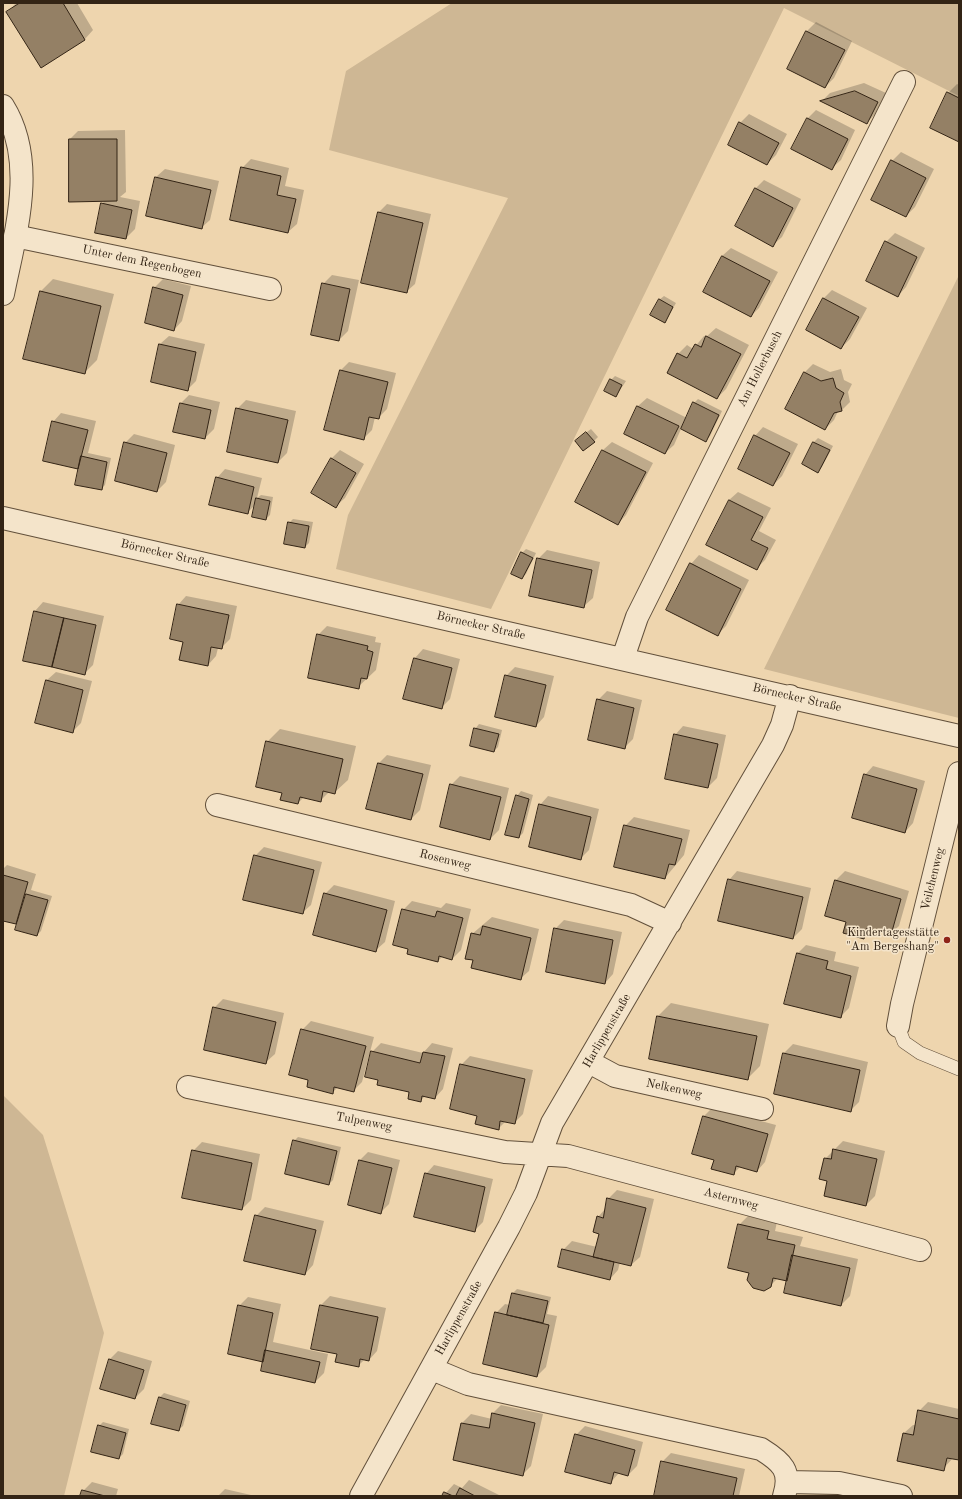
<!DOCTYPE html>
<html>
<head>
<meta charset="utf-8">
<style>
  body { margin:0 }
  #map { position:relative; width:962px; height:1499px; overflow:hidden; background:#eed5ae; font-family:"Old Standard TT",serif }
  canvas { display:block }
  .frame { position:absolute; inset:0; border:4px solid #332415; pointer-events:none }
</style>
</head>
<body>
<div id="map">
<canvas width="962" height="1499"></canvas>
<div class="frame"></div>
</div>
<script>
const context = document.querySelector('canvas').getContext('2d');
context.lineJoin = 'round';
function fill(path, color) { context.fillStyle = color; context.fill(path, 'evenodd'); }
function stroke(path, color, width, dash) { context.strokeStyle = color; context.lineWidth = width; context.lineCap = dash ? 'butt' : 'round'; context.setLineDash(dash || []); context.stroke(path); }
function label(font, color, halo, rows, align = 'center') {
  context.font = font + ' "Old Standard TT",serif'; context.lineWidth = 3; context.setLineDash([]); context.textBaseline = 'middle'; context.strokeStyle = halo; context.fillStyle = color; for (const [text, x, y, turn = 0] of rows) {
    context.save(); context.translate(x, y); context.rotate((+turn || 0) * Math.PI / 180); context.textAlign = isNaN(turn) ? turn : align; if (halo) context.strokeText(text, 0, 0); context.fillText(text, 0, 0); context.restore();
  }
}
fill(new Path2D(`
  M452,3H959V96L784,8L491,609L336,569L348,515L508,198L329,150L346,71Z
  M959,275V718L764,669Z
  M3,1095L43,1135L104,1333L64,1496H3Z`), '#ceb794');
fill(new Path2D(`
  M16,3H77L93,30L85,39L41,66L8,12Z
  M816,22L852,41L834,78L825,87L789,69L807,31Z
  M864,83L886,93L875,114L867,123L822,101L830,93Z
  M957,84L959,85V141L948,93Z
  M816,110L855,130L841,160L832,168L807,119Z
  M749,114L787,134L776,155L767,164L729,144L740,123Z
  M125,130L126,192L120,197L140,201L135,229L126,238L102,204L105,200L70,139L78,131Z
  M901,152L934,169L915,207L906,216L892,161Z
  M251,159L289,168L285,186L304,190L297,224L288,232L242,168Z
  M165,169L219,181L210,220L201,228L147,215L156,177Z
  M764,180L801,199L782,237L773,245L755,189Z
  M387,204L431,214L415,284L406,292L378,213Z
  M895,233L925,248L906,287L898,296L886,242Z
  M731,248L778,272L759,308L751,316L722,256Z
  M332,275L359,280L348,331L339,340L323,284Z
  M53,279L114,294L97,360L84,373L40,292Z
  M163,279L191,286L182,321L174,330L154,288Z
  M832,290L867,308L850,339L841,348L824,298Z
  M664,296L676,303L665,322L659,300Z
  M716,328L749,345L726,389L717,398L678,354L687,345L693,349L704,336L706,337Z
  M169,336L205,344L196,381L187,390L160,344Z
  M349,362L396,373L387,409L378,418L375,417L372,430L363,439L341,370Z
  M813,364L830,372L841,369L844,380L852,384L848,392L850,402L842,410L838,411L834,420L825,429L805,372Z
  M615,376L626,381L616,396L611,380Z
  M189,395L220,402L214,429L205,438L180,404Z
  M647,398L687,418L694,403L698,399L722,411L710,436L706,440L681,429L674,445L665,453L625,433L638,406Z
  M246,400L296,411L287,453L278,462L237,409Z
  M61,413L96,421L88,453L111,458L105,485L101,489L80,466L78,468L53,422Z
  M763,427L798,444L782,476L773,485L755,436Z
  M591,429L598,437L594,441L580,437Z
  M134,434L175,445L166,482L157,491L125,443Z
  M818,438L833,446L822,467L818,471L814,442Z
  M612,442L653,463L626,515L618,524L576,502L603,450Z
  M340,450L364,464L345,498L336,506L331,459Z
  M225,469L262,478L257,498L261,495L273,497L270,515L266,519L255,505L247,513L217,478Z
  M738,492L771,508L759,531L776,540L765,560L756,569L729,500Z
  M293,519L313,522L309,543L305,547L289,523Z
  M526,549L536,553L526,574L522,578V553Z
  M547,550L600,562L593,598L584,606L538,559Z
  M699,555L749,580L726,626L717,635L691,564Z
  M186,596L237,606L230,639L221,648H218L216,656L208,665L184,641L178,605Z
  M43,602L104,616L93,665L85,673L35,611Z
  M327,626L376,637L375,642L381,643L376,670L358,687L318,635Z
  M423,649L460,659L450,699L441,708L404,698L415,658Z
  M515,667L554,676L544,717L536,726L506,676Z
  M56,672L92,681L81,723L72,732L47,680Z
  M607,691L642,700L633,739L624,748L598,700Z
  M479,724L502,730L498,747L494,751L475,729Z
  M683,726L726,735L717,778L708,787L675,735Z
  M280,729L356,746L348,780L335,792L330,791L320,801L304,797L298,803L283,792L267,742Z
  M387,755L431,765L420,810L411,819L379,763Z
  M873,766L925,781L913,823L905,832L865,775Z
  M460,776L509,788L499,830L490,839L451,785Z
  M521,791L533,795L523,833L519,837L517,796Z
  M548,796L599,809L589,850L580,859L540,805Z
  M634,817L690,830L684,855L665,878L625,826Z
  M264,847L322,862L311,905L302,913L255,856Z
  M7,865L36,874L31,890L52,896L41,931L37,935L19,920L15,923L3,920V869Z
  M737,871L811,888L802,929L793,938L729,880Z
  M845,871L909,891L899,926L890,934L872,929L864,938L847,922L826,916L836,880Z
  M334,885L395,901L385,942L376,950L325,894Z
  M412,901L441,908L446,903L471,909L461,950L452,959L443,956L438,961L409,948L403,910Z
  M492,917L539,929L529,971L520,979L475,959L472,934Z
  M564,920L622,932L613,974L605,983L555,929Z
  M806,945L836,952L834,961L859,967L849,1008L840,1017L798,953Z
  M223,999L284,1013L275,1054L266,1062L214,1008Z
  M671,1003L769,1024L760,1066L747,1079L650,1059L658,1016Z
  M311,1021L374,1037L362,1082L353,1091L338,1087L332,1093L310,1079L302,1030Z
  M381,1043L423,1053L432,1043L453,1048L443,1089L435,1098L426,1095L420,1101L410,1092L379,1079L370,1054Z
  M793,1044L868,1062L859,1102L851,1110L775,1093L784,1053Z
  M470,1056L533,1070L523,1114L514,1123L506,1121L498,1129L478,1115L461,1065Z
  M712,1108L776,1125L765,1162L757,1171L741,1166L733,1174L715,1159L703,1117Z
  M298,1137L341,1147L333,1180L329,1184L294,1141Z
  M843,1141L885,1151L875,1196L866,1205L828,1180L825,1159Z
  M202,1142L260,1154L251,1200L242,1209L193,1151Z
  M368,1152L400,1160L389,1204L380,1213L360,1160Z
  M434,1165L493,1179L483,1222L474,1231L426,1174Z
  M617,1190L654,1199L640,1257L631,1265L620,1262L618,1270L610,1279L563,1250L572,1241L597,1247L600,1233L598,1217L606,1208L608,1199Z
  M265,1207L324,1221L313,1265L305,1274L256,1216Z
  M748,1216L777,1222L775,1231L803,1237L800,1246L858,1259L850,1296L841,1305L788,1280L778,1278L770,1286L739,1225Z
  M517,1289L551,1297L547,1314L557,1316L546,1367L537,1376L496,1313L505,1304L510,1305L513,1293Z
  M330,1296L386,1308L377,1351L369,1360L365,1359L358,1366L338,1354L312,1348L321,1305Z
  M248,1297L281,1304L273,1342L328,1354L324,1373L315,1382L264,1361L239,1306Z
  M118,1351L152,1361L144,1389L135,1398L110,1359Z
  M164,1393L190,1401L183,1426L178,1430L160,1397Z
  M928,1402L959,1409V1459L953,1458L943,1469L904,1433L913,1425H916L919,1411Z
  M501,1405L543,1414L531,1466L522,1475L454,1459L462,1423L471,1414L492,1419L493,1413Z
  M103,1422L129,1429L123,1454L119,1458L99,1426Z
  M585,1426L643,1442L637,1466L628,1475L619,1473L610,1483L576,1435Z
  M671,1453L745,1469L739,1496H655L662,1462Z
  M469,1480L501,1496H443L454,1484L462,1488Z
  M92,1482L118,1489L116,1496H81L83,1491Z
  M225,1489L251,1495V1496H218Z`), '#0003');
const building = new Path2D(`
  M20,3H63L85,40L41,68L6,12Z
  M806,31L845,50L825,88L787,69Z
  M855,91L878,102L867,124L820,101Z
  M947,92L959,98V142L930,128Z
  M807,118L848,139L832,170L791,149Z
  M739,122L779,143L767,165L728,145Z
  M69,139H117V201L69,202Z
  M891,160L926,178L906,217L871,200Z
  M241,167L281,176L277,195L296,199L288,233L230,220Z
  M155,177L211,190L202,229L146,216Z
  M755,188L793,208L773,247L735,226Z
  M101,203L132,210L126,239L95,233Z
  M378,212L423,223L407,293L361,283Z
  M885,241L917,257L898,297L866,281Z
  M722,256L770,281L751,317L703,292Z
  M322,283L350,289L339,341L311,335Z
  M153,287L183,295L174,331L145,323Z
  M40,291L101,306L85,374L23,359Z
  M823,298L859,317L841,349L806,330Z
  M659,299L673,307L665,323L650,315Z
  M706,336L741,354L717,399L667,373L677,353L687,358L695,344L701,347Z
  M159,344L196,352L188,391L151,382Z
  M340,370L388,382L379,419L369,417L364,440L324,430Z
  M804,372L821,381L833,378L836,388L844,393L840,402L842,411L834,413L825,430L785,409Z
  M610,379L622,385L616,397L604,391Z
  M693,402L719,415L706,442L681,429Z
  M180,403L211,410L205,439L173,432Z
  M637,406L679,426L665,454L624,434Z
  M236,408L288,420L278,463L227,452Z
  M52,421L88,430L78,469L43,461Z
  M586,432L595,442L583,451L575,441Z
  M754,435L790,453L773,486L738,469Z
  M124,442L167,453L157,492L115,481Z
  M813,442L830,450L818,473L802,464Z
  M602,450L646,472L618,525L575,502Z
  M81,456L107,462L102,490L75,485Z
  M331,458L356,473L336,508L311,493Z
  M216,477L254,487L248,514L209,505Z
  M256,498L270,501L266,520L252,517Z
  M729,500L763,517L751,540L768,548L757,570L706,545Z
  M288,522L309,526L305,548L284,544Z
  M521,552L533,558L522,579L511,574Z
  M537,558L592,570L584,608L529,596Z
  M690,563L741,589L718,636L666,610Z
  M177,604L229,615L222,649L211,647L208,666L179,660L183,642L170,639Z
  M34,611L64,618L52,667L23,661Z
  M64,618L96,625L85,675L52,667Z
  M317,634L368,646L367,650L373,652L367,679L361,678L359,689L308,678Z
  M414,658L452,668L442,709L403,699Z
  M505,675L546,685L536,727L495,717Z
  M46,680L83,690L73,733L35,723Z
  M597,699L634,708L625,749L588,740Z
  M474,728L499,734L494,752L470,746Z
  M674,734L718,744L708,788L665,779Z
  M266,741L343,759L335,794L323,791L321,802L300,797L298,804L280,800L282,793L256,787Z
  M378,763L423,774L411,820L366,809Z
  M864,774L917,789L905,833L852,818Z
  M450,784L501,797L490,840L440,827Z
  M516,795L529,799L519,838L505,835Z
  M539,804L591,817L581,860L529,847Z
  M624,825L682,839L675,865L669,864L665,879L614,867Z
  M254,855L314,870L303,914L243,900Z
  M3,875L28,882L16,924L3,921Z
  M728,879L803,897L793,939L718,921Z
  M835,880L901,899L891,935L867,928L864,939L843,933L846,922L825,916Z
  M324,893L387,910L376,952L313,935Z
  M26,894L48,900L37,936L15,930Z
  M402,909L435,917L437,911L463,918L452,960L439,956L438,962L407,954L408,949L393,945Z
  M483,926L531,938L521,980L471,968L473,960L465,959L471,933L480,935Z
  M554,928L613,940L605,984L546,972Z
  M797,953L828,961L826,969L851,976L841,1018L784,1004Z
  M213,1007L276,1022L266,1064L204,1050Z
  M657,1016L757,1036L748,1080L649,1059Z
  M301,1029L366,1046L354,1092L334,1087L333,1094L307,1087L308,1080L289,1075Z
  M371,1051L420,1063L423,1052L445,1056L435,1099L422,1096L421,1102L408,1099L409,1092L377,1085L378,1080L365,1077Z
  M783,1053L860,1070L851,1112L774,1094Z
  M460,1064L525,1079L515,1124L500,1121L499,1130L475,1124L477,1116L450,1109Z
  M703,1116L768,1134L757,1172L736,1166L734,1175L711,1169L714,1160L692,1154Z
  M293,1140L337,1151L329,1185L285,1174Z
  M833,1149L877,1159L866,1206L824,1196L827,1181L819,1179L824,1158L831,1159Z
  M192,1150L252,1163L242,1210L182,1198Z
  M359,1160L392,1168L381,1214L348,1205Z
  M425,1173L485,1187L475,1232L414,1217Z
  M607,1198L646,1208L631,1266L593,1257L599,1234L593,1232L597,1216L603,1218Z
  M255,1215L316,1230L305,1275L244,1261Z
  M738,1224L769,1231L767,1239L795,1245L787,1281L773,1278L771,1287L764,1291L753,1288L747,1280L749,1273L728,1268Z
  M562,1249L614,1262L610,1280L558,1267Z
  M792,1255L850,1268L841,1306L784,1293Z
  M512,1293L548,1301L543,1323L507,1315Z
  M238,1305L273,1313L263,1362L228,1354Z
  M320,1305L378,1317L369,1361L360,1359L359,1367L335,1362L337,1354L311,1349Z
  M495,1312L549,1325L537,1377L483,1364Z
  M265,1350L320,1362L315,1383L261,1371Z
  M109,1359L144,1370L135,1399L100,1389Z
  M159,1397L186,1405L179,1431L151,1424Z
  M918,1410L959,1419V1460L947,1458L944,1471L897,1461L903,1433L913,1435Z
  M492,1413L535,1423L523,1476L453,1460L461,1423L489,1428Z
  M98,1425L126,1433L119,1459L91,1452Z
  M575,1434L635,1450L628,1476L614,1472L611,1484L565,1472Z
  M661,1461L737,1478L733,1496H654Z
  M460,1488L475,1496H456Z
  M82,1490L105,1496H80Z
  M444,1492L453,1496H442Z`);
fill(building, '#948065');
stroke(building, '#332415', 1);
const service = new Path2D(`
  M898,1026L904,1042L920,1053L959,1069`);
const minor = new Path2D(`
  M3,106C38,162 15,234 3,294
  M15,236L270,289
  M3,518L959,736
  M623,658L637,617L904,82
  M217,805L631,905L670,923
  M898,1026L902,1004L959,773
  M589,1062L615,1076L762,1109
  M188,1087L505,1152L568,1156L920,1250
  M432,1369L468,1384L761,1449C782,1462 792,1471 784,1496
  M788,1482L839,1483L901,1496
  M361,1496L509,1227L526,1193L552,1123L773,745L782,725L790,696`);
stroke(service, '#62503b', 14);
stroke(minor, '#62503b', 24);
stroke(service, '#f4e4ca', 13);
stroke(minor, '#f4e4ca', 22);
for (const [x, y, r, color] of [
  [947,940,4,"#8f2418"]
]) { const dot = new Path2D(); dot.arc(x, y, r, 0, 2 * Math.PI); context.fillStyle = color; context.fill(dot); stroke(dot, '#f4e4ca', 1.5); }
label('12px', '#332415', '#f4e4ca', [
  ["Unter dem Regenbogen",142,262,12],
  ["Am Hollerbusch",760,369,-63],
  ["Börnecker Straße",165,554,13],
  ["Börnecker Straße",481,626,13],
  ["Börnecker Straße",797,698,13],
  ["Rosenweg",445,860,14],
  ["Veilchenweg",933,879,-76],
  ["Harlippenstraße",607,1031,-60],
  ["Nelkenweg",674,1089,12],
  ["Tulpenweg",364,1122,11],
  ["Asternweg",731,1199,15],
  ["Harlippenstraße",459,1318,-61]
]);
label('12px', '#332415', '#f4e4ca', [
  ["Kindertagesstätte",939,933],
  ["\"Am Bergeshang\"",939,947]
], 'right');
</script>
</body>
</html>
